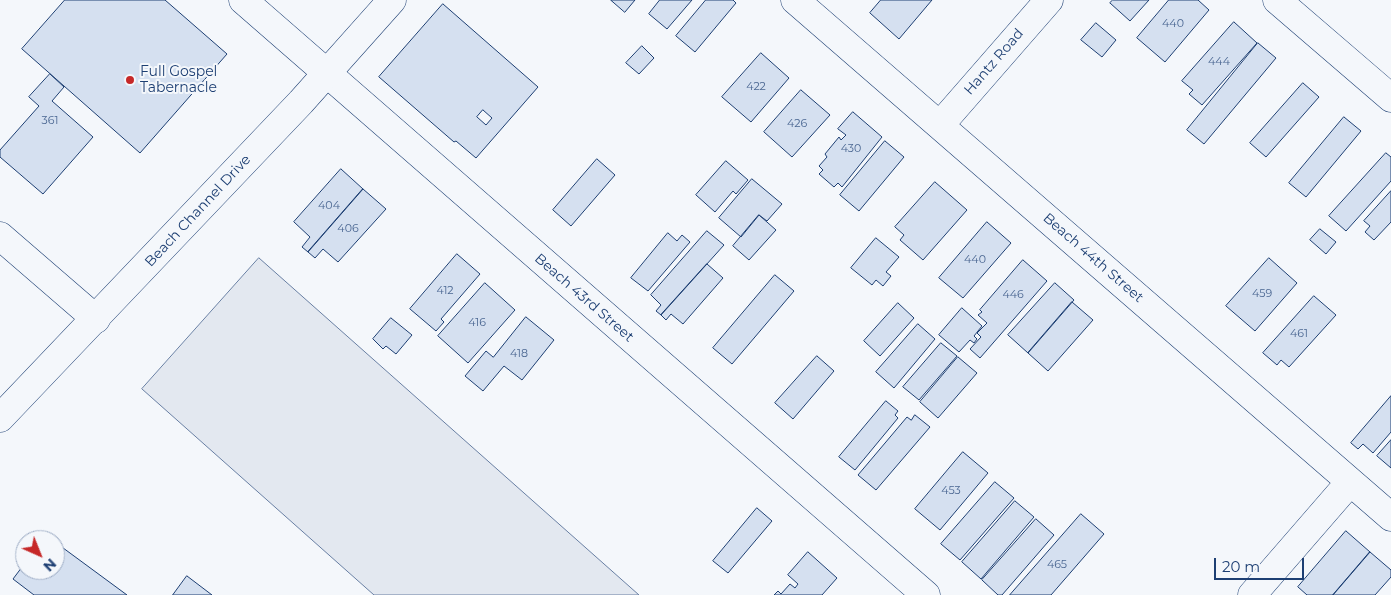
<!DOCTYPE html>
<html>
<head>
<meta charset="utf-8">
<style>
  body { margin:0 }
  #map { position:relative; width:1391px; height:595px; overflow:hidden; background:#f4f7fb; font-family:Montserrat,sans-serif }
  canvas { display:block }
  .north { position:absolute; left:15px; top:530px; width:50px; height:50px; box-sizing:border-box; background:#f4f7fb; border:1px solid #9eadc5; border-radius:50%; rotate:136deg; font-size:14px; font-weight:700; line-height:20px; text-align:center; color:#1d3f73 }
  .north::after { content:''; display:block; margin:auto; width:18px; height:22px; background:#c62828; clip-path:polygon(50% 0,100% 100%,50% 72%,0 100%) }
  .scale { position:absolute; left:1214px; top:558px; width:90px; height:22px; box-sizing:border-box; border:2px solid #1d3f73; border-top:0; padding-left:6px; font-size:15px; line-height:18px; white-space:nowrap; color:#1d3f73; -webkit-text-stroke:4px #f4f7fb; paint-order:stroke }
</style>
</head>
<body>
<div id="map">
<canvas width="1391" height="595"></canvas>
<div class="north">N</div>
<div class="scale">20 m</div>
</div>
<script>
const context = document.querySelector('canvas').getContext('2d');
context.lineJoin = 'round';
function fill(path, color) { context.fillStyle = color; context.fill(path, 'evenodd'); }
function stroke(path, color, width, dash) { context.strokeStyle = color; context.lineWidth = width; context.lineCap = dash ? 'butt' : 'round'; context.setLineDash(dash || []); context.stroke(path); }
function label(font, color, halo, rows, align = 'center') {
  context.font = font + ' Montserrat,sans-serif'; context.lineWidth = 4; context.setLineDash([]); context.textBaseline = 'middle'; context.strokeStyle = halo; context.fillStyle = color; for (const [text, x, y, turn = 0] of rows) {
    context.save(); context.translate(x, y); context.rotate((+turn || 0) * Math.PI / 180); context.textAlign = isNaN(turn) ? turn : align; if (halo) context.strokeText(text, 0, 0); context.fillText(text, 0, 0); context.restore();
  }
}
const parking = new Path2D(`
  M259,258L639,595H374L142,389Z`);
fill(parking, '#e3e8f0');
stroke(parking, '#687fa3', 1);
const building = new Path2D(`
  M65,0H165L227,54L140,153L22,49Z
  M611,0H635L625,12Z
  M660,0H692L667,29L649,14Z
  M706,0H733L736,3L695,52L676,36Z
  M881,0H932L899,39L870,13Z
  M1113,0H1149L1130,21L1110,3Z
  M1169,0H1198L1209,10L1165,62L1137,38Z
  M443,4L538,87L476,158L456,141L454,142L379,77ZM483,110L492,118L486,125L477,117Z
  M1234,22L1257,43L1202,105L1189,94L1193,90L1182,81Z
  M1096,23L1116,40L1102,57L1081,40Z
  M1258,43L1276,58L1204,144L1187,130Z
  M642,46L654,58L639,74L626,63Z
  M761,53L789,78L751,122L722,97Z
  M50,74L64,87L52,101L93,137L43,194L0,157V150L39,106L29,97Z
  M1303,83L1319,97L1266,157L1250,143Z
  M801,90L830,115L792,157L764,132Z
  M853,112L882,137L842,187L838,183L834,187L819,174L823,170L819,166L827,157L825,154L839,137L841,140L846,135L838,129Z
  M1344,117L1361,131L1306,197L1289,183Z
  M885,141L904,157L859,211L840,195Z
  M1386,153L1391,157V181L1346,231L1329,216Z
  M597,159L615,175L571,226L553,210Z
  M726,161L748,180L736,194L733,191L715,212L696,195Z
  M341,169L363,189L308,252L302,247L310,237L294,222Z
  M752,179L782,204L767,221L759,215L741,237L719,218Z
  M935,182L967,210L923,260L900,240L904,235L895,227Z
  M363,189L386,209L338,262L323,249L315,258L308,252Z
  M1391,191V222L1374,240L1365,232L1370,226L1364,221Z
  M759,215L776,230L749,260L733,246Z
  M987,222L1011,243L963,298L939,278Z
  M1320,229L1336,242L1326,254L1310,240Z
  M707,231L724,245L661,315L656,311L661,305L651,295Z
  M668,233L677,241L682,235L690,242L648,291L631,278Z
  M876,238L899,257L886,272L891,276L883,286L876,280L872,285L851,268Z
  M457,254L480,274L441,319L444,322L436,331L410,309Z
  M1269,258L1297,283L1255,331L1226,306Z
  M1023,260L1047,281L980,358L970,349L981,337L977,333L987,323L978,315L982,312L980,310Z
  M707,264L723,278L683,324L671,314L666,320L661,315Z
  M775,275L794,291L732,364L713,348Z
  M485,283L515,310L468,363L438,336Z
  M1055,283L1074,300L1028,353L1008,335Z
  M1314,296L1336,315L1289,367L1281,360L1277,365L1263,353Z
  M1072,302L1093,320L1048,371L1028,353Z
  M898,303L914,318L880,356L864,341Z
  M962,308L982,326L974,336L977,339L974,343L970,340L959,352L939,335Z
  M526,317L554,340L522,380L504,366L483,391L465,376L486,351L493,357Z
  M391,318L412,335L396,354L386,346L383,349L373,339Z
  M918,324L935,339L894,388L876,372Z
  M941,343L957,356L919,400L903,387Z
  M817,356L834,371L793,419L775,403Z
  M958,357L977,373L938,418L920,402Z
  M1391,396V432L1373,453L1363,444L1358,449L1351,443Z
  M886,401L898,411L895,415L898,418L855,470L839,457Z
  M915,415L930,427L876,490L858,475L907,417L911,420Z
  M1391,440V468L1377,456Z
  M963,452L988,473L940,530L915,509Z
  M995,482L1014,498L960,560L941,544Z
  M1015,501L1034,517L981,579L962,562Z
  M757,508L772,521L728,573L713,561Z
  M1081,514L1104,534L1051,595H1010Z
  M1036,519L1054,535L1002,595H998L982,580Z
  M1346,531L1370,552L1333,595H1307L1298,587Z
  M55,542L127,595H34L13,579L25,563V570H55Z
  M808,552L837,578L822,595H774L778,591L781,594L790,584L795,588L798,584L788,575Z
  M1370,552L1391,570V577L1375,595H1333Z
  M187,576L212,595H173Z`);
fill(building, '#d5e0f0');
stroke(building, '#1d3f73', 1);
const street = new Path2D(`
  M243,0L926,595
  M795,0L1391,517
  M1277,0L1391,98
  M940,125L1049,0
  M0,236L96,319
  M1252,595L1350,482`);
const primary = new Path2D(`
  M0,418L301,102L392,0`);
stroke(street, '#1d3f73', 29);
stroke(primary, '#1d3f73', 29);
stroke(street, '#f4f7fb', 28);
stroke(primary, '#f4f7fb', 28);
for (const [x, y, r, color] of [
  [130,80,5,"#c62828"]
]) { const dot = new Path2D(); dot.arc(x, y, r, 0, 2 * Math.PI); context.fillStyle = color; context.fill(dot); stroke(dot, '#f4f7fb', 2); }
label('11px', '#4b6792', null, [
  ["440",1173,24],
  ["444",1219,62],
  ["422",756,87],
  ["361",50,121],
  ["426",797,124],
  ["430",851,149],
  ["404",329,206],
  ["406",348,229],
  ["440",975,260],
  ["412",445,291],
  ["459",1262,294],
  ["446",1013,295],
  ["416",477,323],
  ["461",1299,334],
  ["418",519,354],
  ["453",951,491],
  ["465",1057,565]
]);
label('14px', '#1d3f73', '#f4f7fb', [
  ["Hantz Road",994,62,-49],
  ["Beach Channel Drive",198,211,-47],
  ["Beach 44th Street",1093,258,41],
  ["Beach 43rd Street",584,298,41]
]);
label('14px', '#1d3f73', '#f4f7fb', [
  ["Full Gospel",140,72],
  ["Tabernacle",140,88]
], 'left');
</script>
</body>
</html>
